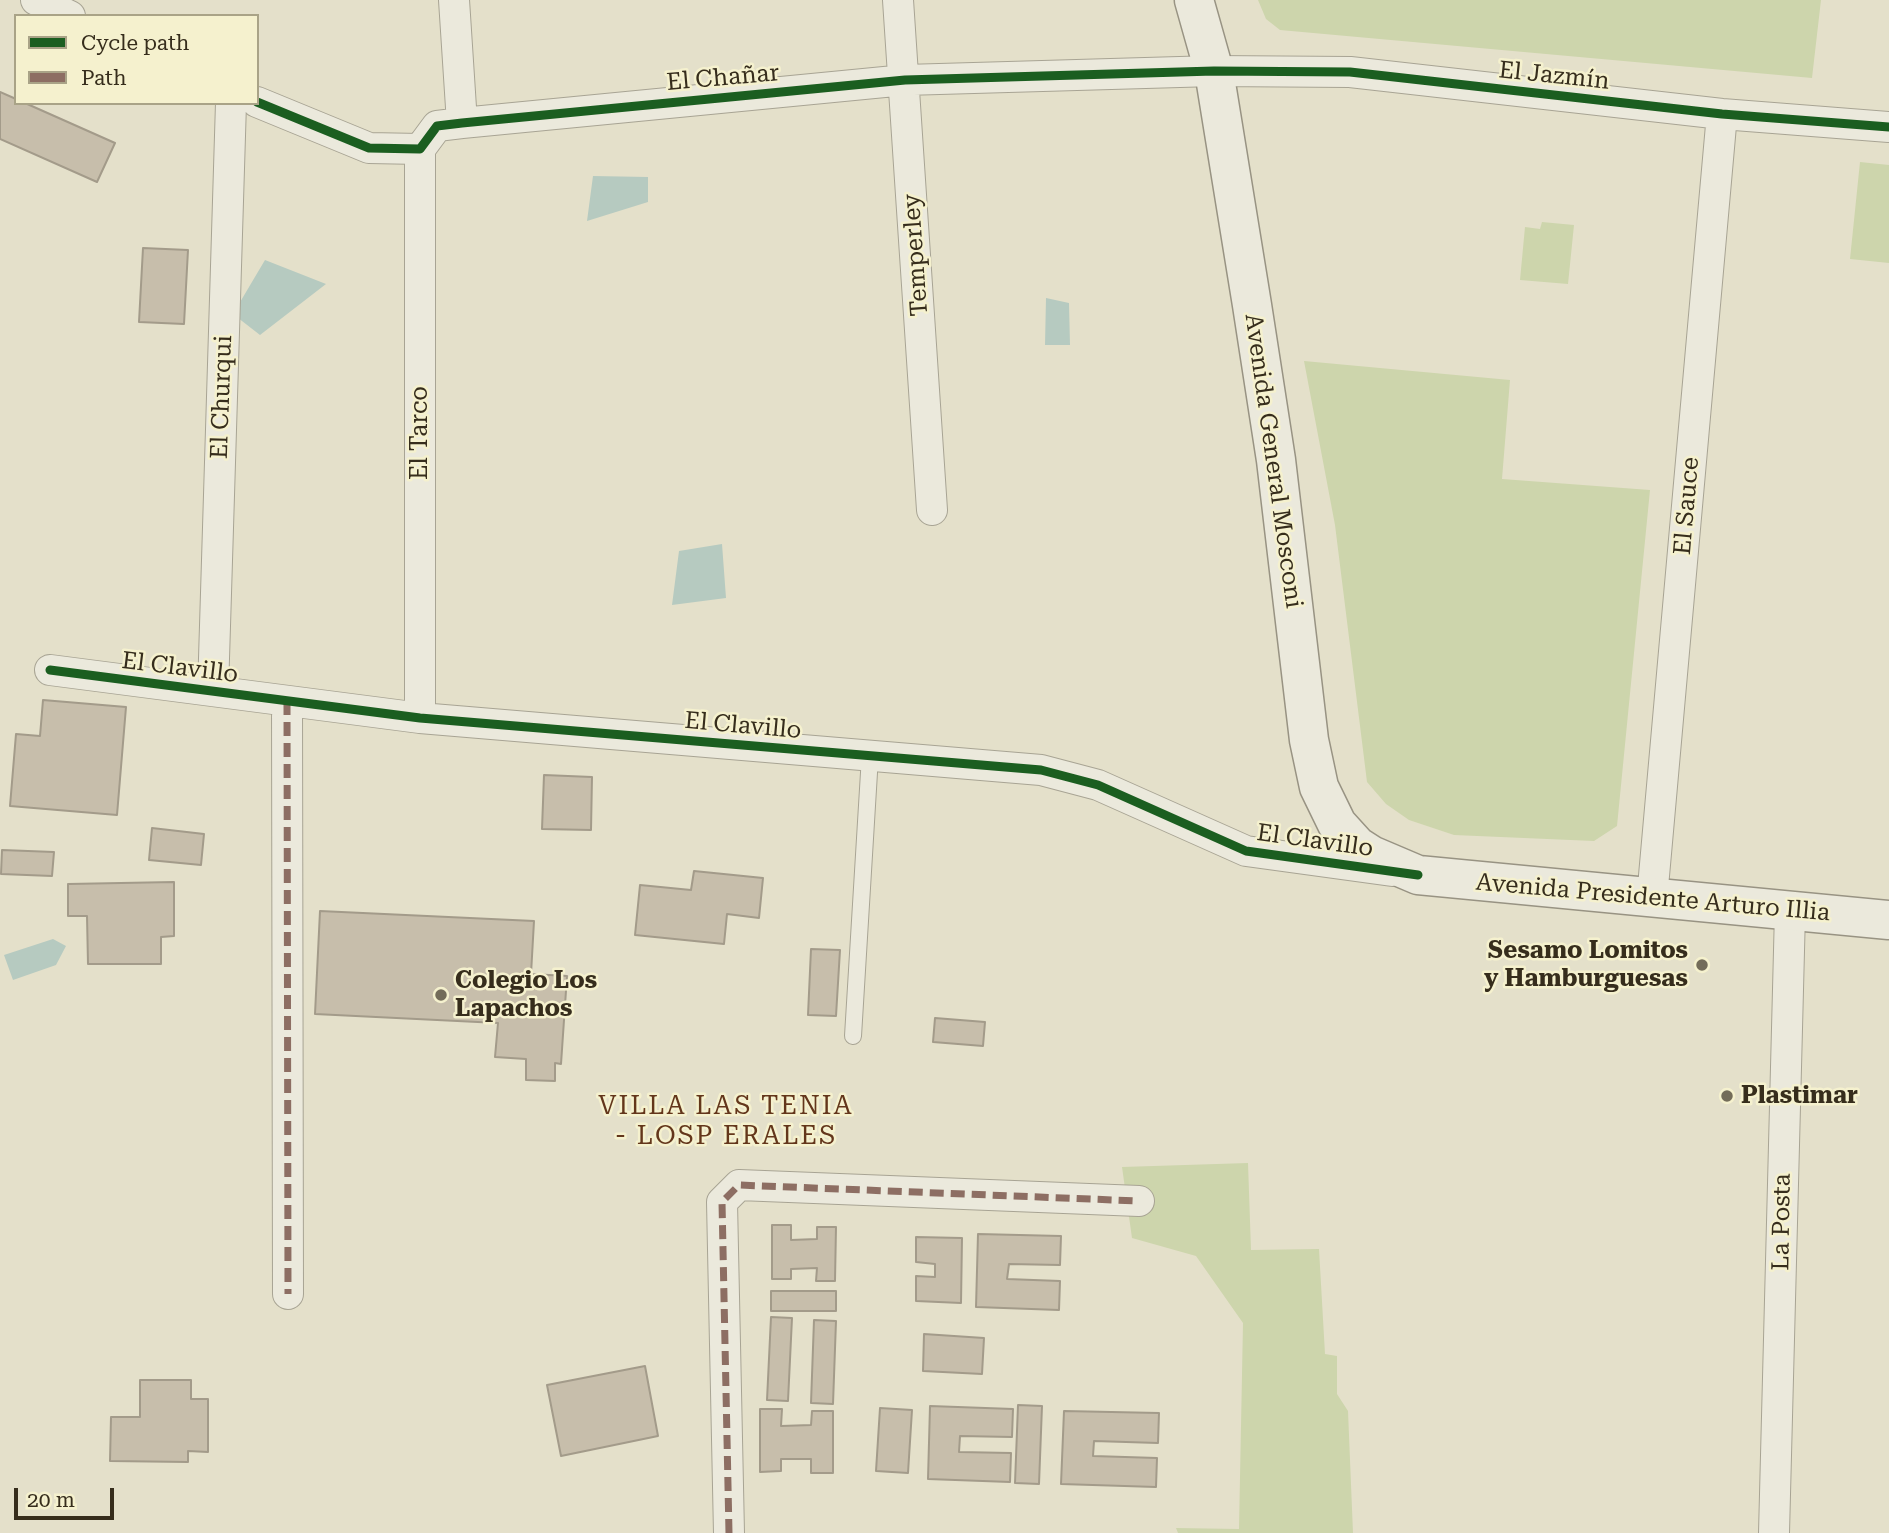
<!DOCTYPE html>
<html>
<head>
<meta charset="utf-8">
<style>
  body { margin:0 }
  #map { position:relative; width:1889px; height:1533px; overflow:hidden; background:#e4e0ca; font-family:"Roboto Serif",serif }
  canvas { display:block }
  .legend { position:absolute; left:14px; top:14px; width:245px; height:91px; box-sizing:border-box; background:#f5f1ce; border:2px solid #a9a387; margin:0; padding:9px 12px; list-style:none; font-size:21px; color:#362d1c }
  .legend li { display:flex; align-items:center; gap:14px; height:35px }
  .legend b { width:35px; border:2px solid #a9a387 }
  .scale { position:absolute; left:14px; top:1488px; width:100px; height:32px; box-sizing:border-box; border:4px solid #362d1c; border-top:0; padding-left:9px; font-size:21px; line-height:24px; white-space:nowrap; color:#362d1c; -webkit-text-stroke:5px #f5f1ce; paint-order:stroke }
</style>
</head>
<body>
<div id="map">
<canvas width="1889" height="1533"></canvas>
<ul class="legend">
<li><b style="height:9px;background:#1b5e20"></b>Cycle path</li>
<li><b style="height:9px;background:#8d6e63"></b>Path</li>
</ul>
<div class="scale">20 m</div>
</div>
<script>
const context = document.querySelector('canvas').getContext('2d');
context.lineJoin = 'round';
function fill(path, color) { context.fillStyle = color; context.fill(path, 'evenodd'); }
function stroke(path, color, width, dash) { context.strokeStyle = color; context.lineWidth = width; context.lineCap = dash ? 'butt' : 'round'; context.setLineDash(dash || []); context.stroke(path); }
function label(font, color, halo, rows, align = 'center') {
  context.font = font + ' "Roboto Serif",serif'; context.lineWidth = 5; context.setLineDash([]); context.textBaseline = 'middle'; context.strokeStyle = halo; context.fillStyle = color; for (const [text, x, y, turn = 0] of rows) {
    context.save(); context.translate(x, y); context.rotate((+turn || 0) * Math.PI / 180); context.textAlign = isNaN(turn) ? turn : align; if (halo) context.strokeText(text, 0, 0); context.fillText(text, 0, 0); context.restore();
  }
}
fill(new Path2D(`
  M1258,0H1821L1812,78L1280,30L1266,19Z
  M1860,162L1889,165V263L1850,259Z
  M1542,222L1574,225L1568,284L1520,280L1525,227L1540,229Z
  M1304,361L1510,380L1502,479L1650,490L1617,826L1594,841L1454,835L1409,820L1386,804L1367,782L1335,525Z
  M1248,1163L1251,1250L1319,1249L1325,1354L1337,1356V1394L1348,1411L1353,1533H1178L1176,1528L1239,1529L1243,1323L1196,1256L1132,1238L1122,1167Z`), '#cdd5ac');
fill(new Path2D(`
  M593,176L648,177V202L587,221Z
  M265,260L326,284L260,335L233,314Z
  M1046,298L1069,303L1070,345H1045Z
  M722,544L726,598L672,605L679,551Z
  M53,939L66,946L56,965L13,980L4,955Z`), '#b6cac0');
const building = new Path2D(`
  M0,92L16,99V103H25L115,143L97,182L0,139Z
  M143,248L188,250L184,324L139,322Z
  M43,700L126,707L117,815L10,806L16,734L40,736Z
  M544,775L592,777L591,830L542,829Z
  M152,828L204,834L201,865L149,860Z
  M2,850L54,852L52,876L1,874Z
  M694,871L763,878L759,918L727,914L724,944L635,935L640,885L691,890Z
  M174,882V936L161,937V964H88L87,916H68V884Z
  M320,911L534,921L531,974L567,976L561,1064L555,1063V1081L526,1080V1059L495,1057L498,1023L315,1014Z
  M811,949L840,950L836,1016L808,1015Z
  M935,1018L985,1022L983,1046L933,1042Z
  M772,1225H791V1240L817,1239V1227H836L835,1281H816L817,1268L791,1269V1279H772Z
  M978,1234L1061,1236L1060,1265L1009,1264L1007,1279L1060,1281L1059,1310L976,1307Z
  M916,1237L962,1238L961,1303L916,1301V1276L935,1277V1264L916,1262Z
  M771,1291H836V1311H771Z
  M771,1317L792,1318L788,1401L767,1400Z
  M814,1320L836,1321L833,1404L811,1403Z
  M924,1334L984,1338L982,1374L923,1371Z
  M645,1366L658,1436L561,1456L547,1385Z
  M140,1380H191V1399H208V1452L188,1451V1462L110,1461L111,1417H140Z
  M1018,1405L1042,1406L1039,1484L1015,1483Z
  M930,1406L1013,1409L1012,1437L960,1436L959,1452L1011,1453L1010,1482L928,1479Z
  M880,1408L912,1410L908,1473L876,1471Z
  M760,1409H782L781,1426L811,1425L812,1411H833V1473H811V1459H781V1471L760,1472Z
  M1064,1411L1159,1413L1158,1443L1094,1441L1093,1456L1157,1458L1156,1487L1061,1484Z`);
fill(building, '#c7beab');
stroke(building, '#a39b8a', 2);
const lane = new Path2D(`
  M853,1036L870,756`);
const street = new Path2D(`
  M36,0L70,16
  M454,0L462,123
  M898,0L932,510
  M257,102L369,148L420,149L437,126L462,123L905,80L1214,71L1350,72L1722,114L1889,127
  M50,670L420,718L1041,770L1098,785L1246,851L1392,871
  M213,691L231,103
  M287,701L288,1294
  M420,718V149
  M1652,898L1722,114
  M729,1533L722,1202L739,1185L1139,1201
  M1774,1533L1790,912`);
const secondary = new Path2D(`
  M1194,0L1214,71L1252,305L1276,460L1309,740L1319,787L1337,824L1357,846L1371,855L1418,875L1889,920`);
stroke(lane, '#a8a494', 18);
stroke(street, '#a8a494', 32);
stroke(secondary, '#989383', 41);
stroke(lane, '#ebe9dc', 16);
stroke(street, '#ebe9dc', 30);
stroke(secondary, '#ebe9dc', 38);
stroke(new Path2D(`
  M287,701L288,1294
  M729,1533L722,1202L739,1185L1139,1201`), '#8d6e63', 7, [14, 7]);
stroke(new Path2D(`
  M257,102L369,148L420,149L437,126L462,123L905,80L1214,71L1350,72L1722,114L1889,127
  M50,670L420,718L1041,770L1098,785L1246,851L1418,875`), '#1b5e20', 9);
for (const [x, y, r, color] of [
  [1702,965,7,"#736c59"],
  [441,995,7,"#736c59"],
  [1727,1096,7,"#736c59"]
]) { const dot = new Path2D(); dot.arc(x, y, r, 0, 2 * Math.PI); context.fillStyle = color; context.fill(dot); stroke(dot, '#f5f1ce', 2.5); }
label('24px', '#362d1c', '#f5f1ce', [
  ["El Jazmín",1554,76,6],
  ["El Chañar",723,78,-5],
  ["Temperley",916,255,-94],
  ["El Churqui",222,397,-88],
  ["El Tarco",420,433,-90],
  ["Avenida General Mosconi",1273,461,82],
  ["El Sauce",1687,506,-85],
  ["El Clavillo",180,668,7],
  ["El Clavillo",743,726,5],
  ["El Clavillo",1315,841,8],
  ["Avenida Presidente Arturo Illia",1653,898,5],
  ["La Posta",1782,1222,-89]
]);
label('bold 24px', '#362d1c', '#f5f1ce', [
  ["Sesamo Lomitos",1688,951,"right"],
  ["y Hamburguesas",1688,979,"right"],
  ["Colegio Los",455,981],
  ["Lapachos",455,1009],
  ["Plastimar",1741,1096]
], 'left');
context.letterSpacing = '2px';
label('26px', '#63361b', '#f5f1ce', [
  ["VILLA LAS TENIA",726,1106],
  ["- LOSP ERALES",726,1136]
]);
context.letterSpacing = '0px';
</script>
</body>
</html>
